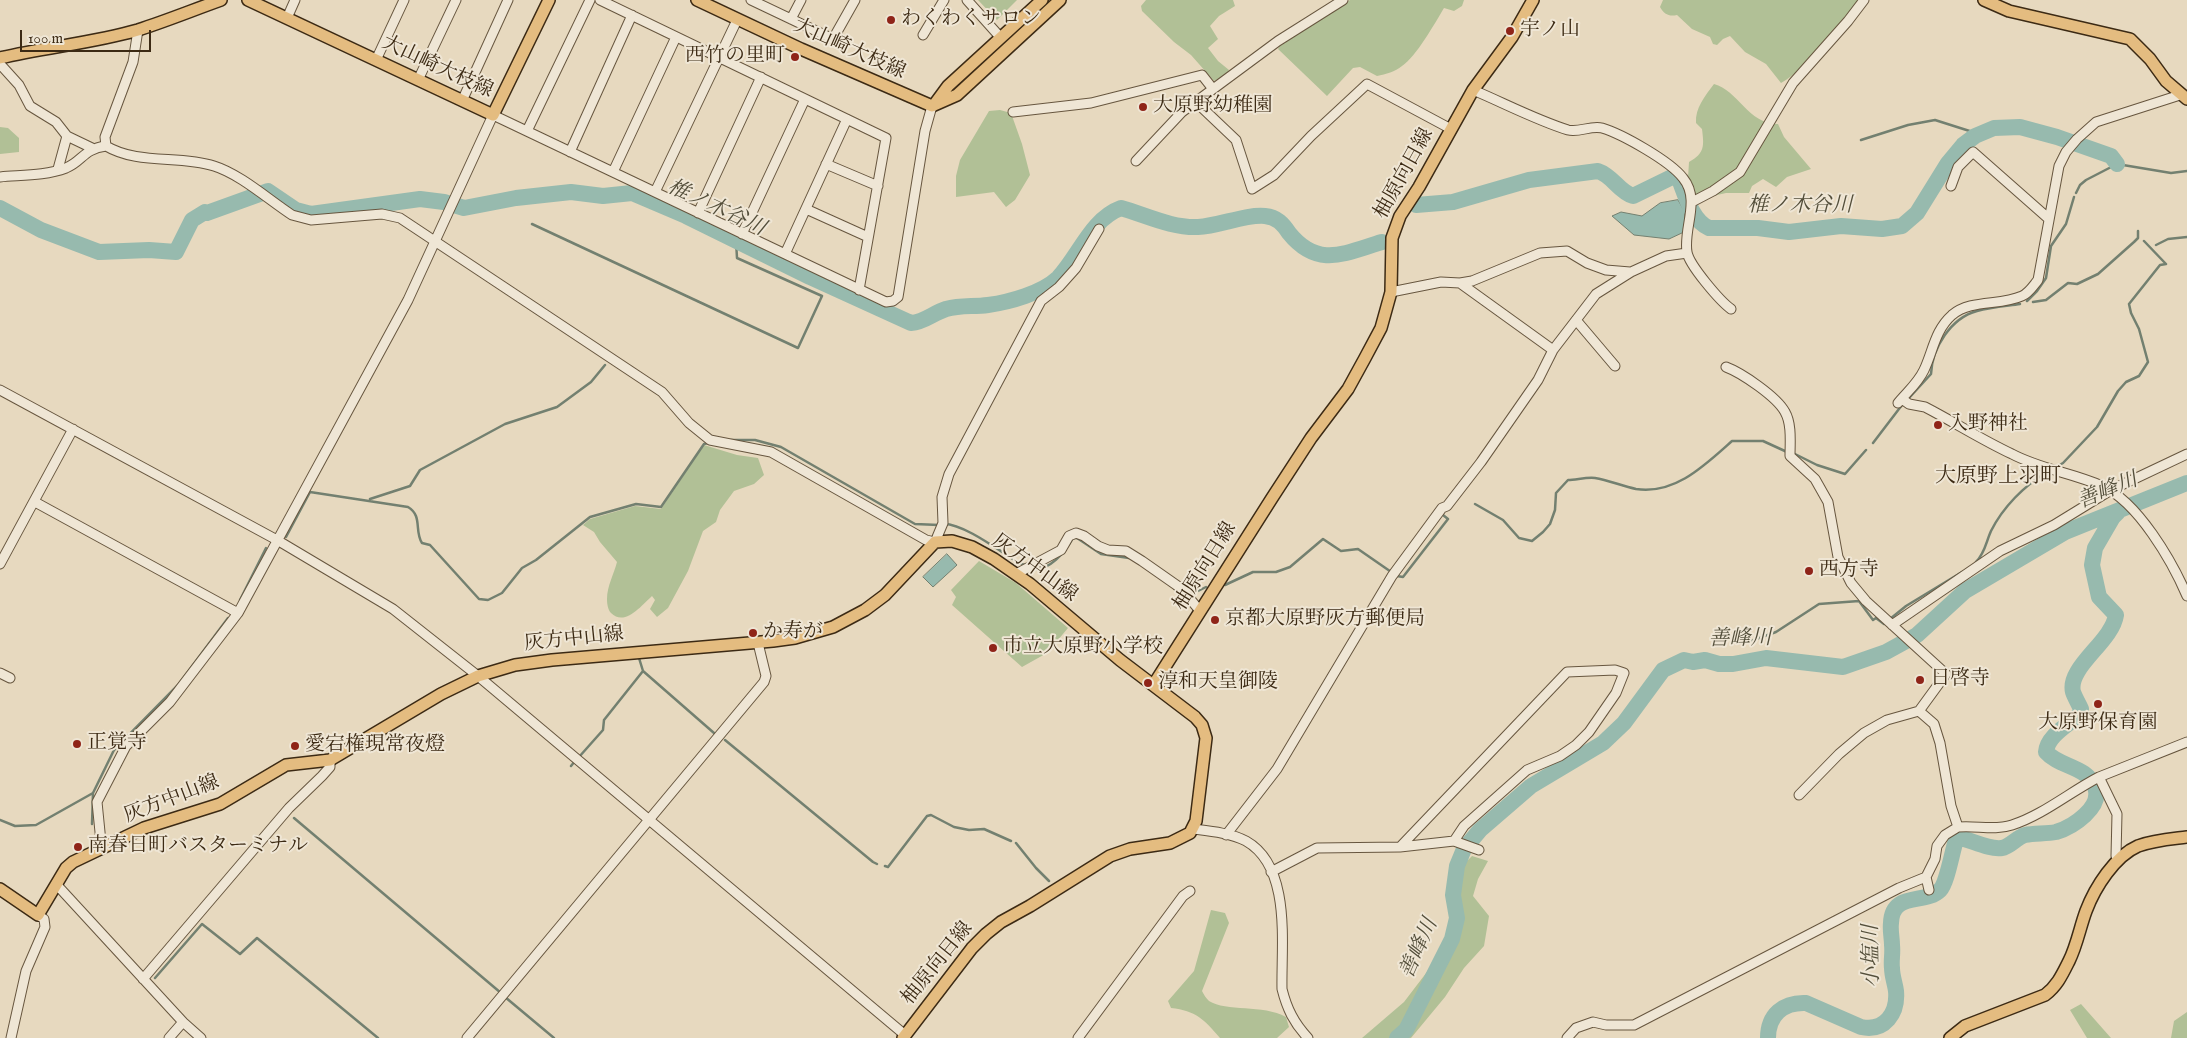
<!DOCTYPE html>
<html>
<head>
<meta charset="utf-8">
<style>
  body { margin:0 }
  #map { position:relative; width:2187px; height:1038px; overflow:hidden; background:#e7d9bf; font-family:"IM FELL English",serif }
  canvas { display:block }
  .scale { position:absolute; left:20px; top:30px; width:131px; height:22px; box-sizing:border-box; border:2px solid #3c2a14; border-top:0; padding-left:6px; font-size:15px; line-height:18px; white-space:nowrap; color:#3c2a14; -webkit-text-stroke:4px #efe6d5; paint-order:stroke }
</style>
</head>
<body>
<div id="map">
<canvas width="2187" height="1038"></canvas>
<div class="scale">100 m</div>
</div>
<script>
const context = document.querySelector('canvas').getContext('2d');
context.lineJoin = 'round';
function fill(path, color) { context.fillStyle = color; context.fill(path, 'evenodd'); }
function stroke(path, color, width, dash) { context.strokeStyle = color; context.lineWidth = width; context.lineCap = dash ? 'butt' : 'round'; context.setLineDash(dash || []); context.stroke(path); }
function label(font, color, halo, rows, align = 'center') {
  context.font = font + ' "IM FELL English","Noto Serif JP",serif'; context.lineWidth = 4; context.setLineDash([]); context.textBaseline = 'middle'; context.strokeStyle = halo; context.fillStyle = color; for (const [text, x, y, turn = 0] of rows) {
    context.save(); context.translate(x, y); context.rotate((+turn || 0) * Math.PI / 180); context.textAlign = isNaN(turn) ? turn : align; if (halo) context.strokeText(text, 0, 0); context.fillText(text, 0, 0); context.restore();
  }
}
fill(new Path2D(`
  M978,0H1017L997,20Z
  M1146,0H1233L1235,6L1219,16L1210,26L1218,39L1208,48L1218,61L1229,70L1227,74L1214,81L1191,55L1174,42L1142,11L1141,6Z
  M1350,0H1464L1462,6L1454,11L1444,8C1435,23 1416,57 1402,66C1395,72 1386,74 1377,76L1360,67L1353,68L1327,96L1278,49L1280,46Z
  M1663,0H1861C1838,25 1810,67 1781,83L1766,64L1745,52L1730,36L1723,39L1717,45L1713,44L1710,37L1692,29L1677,15C1669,17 1664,14 1660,7Z
  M1714,84C1738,90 1749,125 1778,124L1784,137L1811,169L1787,177L1776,187L1763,179L1752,186L1749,193H1726L1695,200L1688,178L1689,162C1705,153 1704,146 1702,129L1696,123C1695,108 1705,96 1714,84Z
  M1000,110L1011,113L1022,144L1030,175L1015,200L1006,207L994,192L956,197V176L960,160L989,111Z
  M0,127L8,128L19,138V152L0,154Z
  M704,445L737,455L758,458L764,475L754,484L734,491L720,510L716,522L703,531L688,571L668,608L657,617L650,609L655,600L652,596C642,605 625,627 611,613C608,610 607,604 607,599C607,586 614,574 617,562L600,542L594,532L583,525L590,519L635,506L661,509Z
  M979,561L1016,583L1068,628L1047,653L1022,667L952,605L956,597L951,590Z
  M1472,856L1488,861L1478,879L1473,896L1489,916L1484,946L1464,968L1445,997L1411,1038H1362L1404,1002L1433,964L1454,945L1460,901L1462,866Z
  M1211,910L1225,913L1229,923L1202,991C1204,995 1206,998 1209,1001C1226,1012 1263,1004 1286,1017L1289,1027L1277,1038H1220C1204,1019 1196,1011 1171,1008L1168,1001L1194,971Z
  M2081,1004L2111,1038H2087L2070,1010Z
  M2187,1012V1038H2171L2174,1021Z`), '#b1c096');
const water = new Path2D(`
  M1678,200L1685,212L1684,232L1669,239L1634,235L1612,216L1621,212L1642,216L1660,203Z
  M947,554L957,565L933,587L923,577Z`);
fill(water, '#97baae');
stroke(water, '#738070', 1);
stroke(new Path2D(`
  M1861,140L1908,125L1935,120L1979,134
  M2076,193L2080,185L2086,180L2117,164L2171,173L2187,171
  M532,224L798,348L822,296L737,258L736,241
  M2156,245L2168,239L2187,237
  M2027,301L2037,291L2046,278L2051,246L2066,224L2074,197
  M2033,302L2046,300L2068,283L2077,284L2098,274L2134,242L2138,238V231
  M1909,398L1931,374C1932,348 1951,318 1977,311C1991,307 2006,306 2020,304
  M731,440H755L781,447L915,524L939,525
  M1873,443L1902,405
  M1793,453L1817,465L1845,474L1866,450
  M2056,467L2063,463L2097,427L2118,391L2126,382L2139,376L2148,362L2139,329L2131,313L2129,304L2160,265L2166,264L2144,241
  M370,499L410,486L420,470L505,424L557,407L591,382L605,365
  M1475,504L1503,520L1519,538L1532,541L1543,532L1550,524L1555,510L1556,493L1568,480C1576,480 1586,477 1595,478C1608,480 1622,486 1636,489C1675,495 1705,465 1732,441H1763L1787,452
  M944,524C965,524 1002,553 1021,564L1026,565
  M286,537L310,492L408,507C423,516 414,531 422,543L430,545L479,599L488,600L502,593L522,568L536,560L590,517L636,504L661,507L704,444L708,443
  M1976,562C1985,553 1986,542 1991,531C2003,507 2024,486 2047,472
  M1031,570C1050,571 1065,552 1073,538H1077L1101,554L1129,558
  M1225,585L1253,572H1276L1290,567L1323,539L1341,551L1358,549L1397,576L1403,577L1448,519L1443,515
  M1173,587L1182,599L1186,597
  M1190,595L1206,587
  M240,600L266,548
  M1890,619L1906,606L1962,572
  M1748,642L1776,632L1819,604L1859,601L1873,620L1876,618L1884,624
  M639,658L643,671L714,733
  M725,740L873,862L877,864
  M579,757L603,730L604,720L643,671
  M571,766L575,761
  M294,818L501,993
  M0,820L15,826L36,825L93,793
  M92,824L93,793L114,750L178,685L228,618
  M1016,843L1036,868L1049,881
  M885,866L888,867L927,816L931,815L954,827L969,830L984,829L1011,841
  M155,978L202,924L240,954L257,938L378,1038
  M505,997L554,1038`), '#738070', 2.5);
stroke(new Path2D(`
  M1416,205L1453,202L1529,180L1598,171C1613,176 1618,191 1633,196L1674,176L1679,179C1685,194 1692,221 1709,228H1758L1789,232L1841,226L1882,229L1902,226L1917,213L1948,163L1963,145L1975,136L1994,128L2020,127L2057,137L2111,156L2117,164
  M0,208L41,230L99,252L149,250L176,252L192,220L205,212L207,213L268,191L296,210L311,214L420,199L444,202L464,208L516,198L571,192L603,196L632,193L686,216L810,277L911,323C925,322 933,313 946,309C961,305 973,307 988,305C1010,302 1042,293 1058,278C1079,256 1091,219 1121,208C1146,215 1171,228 1198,227C1219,226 1246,214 1265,216C1277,217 1283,224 1289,233C1318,269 1345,253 1382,242
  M1397,1038L1406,1030L1452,939L1457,918L1453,895L1457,866L1464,849L1480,830L1531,786L1603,743L1624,723L1663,670L1684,660L1693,662L1705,660L1719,664H1733L1766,658L1843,667L1886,652L1917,635L1965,591L2065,532L2187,483
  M1768,1038C1768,1015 1783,1002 1806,1003L1861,1027C1885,1032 1898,1013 1896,991C1895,983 1892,976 1892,968C1891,961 1893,953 1892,945C1892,938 1890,930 1891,923C1892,891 1925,905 1940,890C1947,883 1952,852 1956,840L1961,838C1973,841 1990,850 2002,848C2010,847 2017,837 2025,835C2035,833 2046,834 2056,832C2073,827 2103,807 2095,787C2087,766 2059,767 2046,752C2047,736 2068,725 2079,715L2081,709C2079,704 2075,698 2073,692C2067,667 2112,642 2116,615L2099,597L2092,565L2095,548L2113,517L2118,512`), '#97baae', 16);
const minor = new Path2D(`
  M600,0L886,138L859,290
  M751,0L833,39L855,0
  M967,0L1001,38
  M287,18L295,0
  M791,19L801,0
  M138,30L133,62L105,137L106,146C138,165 179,155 214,166C240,174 269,200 292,215L311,220L382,214L400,218L662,392L689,423L710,440L771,452L926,540L935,542L943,523L942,497L949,474L1041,301L1059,287L1076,268L1099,229
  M923,35L944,0
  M376,60L404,0
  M0,64L19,85L30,106L56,122L67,136L58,169
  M418,80L456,0
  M1473,90C1504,103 1536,120 1568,130C1579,133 1591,125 1602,128C1622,134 1670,161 1683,178C1701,200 1683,228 1687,252C1689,265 1720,301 1731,309
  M462,101L508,0
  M1196,102L1236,140L1252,189L1274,175L1311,136L1367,84L1451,129
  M1013,112L1091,103L1202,75L1213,89
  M527,131L590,0
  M67,136L92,148
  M570,152L632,15
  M1136,161L1182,112L1278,41L1343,0
  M826,164L878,186
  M613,172L676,37
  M0,177C21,175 45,176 66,168C83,161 83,149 106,146
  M1951,186L1958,167L1973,152L2049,219
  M655,192L737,20
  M1692,202L1713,191L1740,172L1793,83L1848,21L1864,0
  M806,209L868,237
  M698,213L761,77
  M742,234L805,99
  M785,254L847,119
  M1460,283L1553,350
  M1391,292L1441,282L1460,283L1472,281L1540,253L1567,251L1587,263L1606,270L1630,272
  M1576,320L1615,366
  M1726,367C1742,373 1777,397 1785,412C1792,424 1790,443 1790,456L1815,479L1828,502L1838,557L1851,583L1866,601L1946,674L1919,711L1887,720L1864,733L1839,754L1799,795
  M0,390L277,540L393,609L478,676L905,1035
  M1902,399L1909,404L1925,407C1954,422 1982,440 2012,454C2040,469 2073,473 2102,486C2138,502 2172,561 2187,596
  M1898,403C1907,392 1918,383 1924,370C1933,351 1935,330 1952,315C1971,299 2000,306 2022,296C2029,293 2033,286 2038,280L2059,166L2066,152L2077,139L2096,122L2180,95
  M35,502L238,613
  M0,564L73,429
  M1016,574L1061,550L1069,536L1076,533L1084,536L1098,546L1108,550L1126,551L1142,561L1182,589L1200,611
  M1892,625L2000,551L2054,525L2111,490L2187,454
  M0,673L10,678
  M1919,711L1934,724L1940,743L1951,806L1958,827C1976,825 1994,831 2012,825C2043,815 2070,792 2099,777
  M1193,829C1209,831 1231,833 1246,841C1292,867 1281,945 1282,989C1287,1009 1294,1023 1308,1038
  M1226,835L1277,769L1392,576L1442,508L1447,506L1481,462L1538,380L1553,350L1596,294L1631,272L1666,256L1687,253
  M1400,847L1567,672L1615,670L1624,673L1616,693L1589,732L1576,745L1560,756L1527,770L1464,826L1454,841
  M100,848L101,842L97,802L126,746L170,702L238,613L408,300L493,115L886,302L893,301L898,297L925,131L932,106
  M2119,860L2116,856L2117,814L2099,777L2187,742
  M1271,872L1317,848L1400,847L1454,841L1479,850
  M56,884L183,1022L201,1038
  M1929,890L1926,877L1935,859L1937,846L1945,835L1958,827
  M143,979L289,808L322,776L330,767V760
  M11,1038L26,971L45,927L44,919L38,915
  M169,1038L183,1022
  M467,1038L764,682L766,676L758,643
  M1078,1038L1183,896L1190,891
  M1567,1038L1576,1028L1593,1022L1606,1025H1634L1899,888L1926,877`);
const major = new Path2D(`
  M248,0L493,115L549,0
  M697,0L801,49L932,106L957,95L1060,0
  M1984,0L2009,11L2130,39L2150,59L2166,81L2187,99
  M0,58C46,47 93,43 138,30C166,21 193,10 221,0
  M934,105L948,86L1042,0
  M1154,684L1272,498L1311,438L1348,389L1365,358L1381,328L1391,292L1392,238L1400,216L1419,187L1473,90L1512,37L1533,0
  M0,889L38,915L66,868L73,862L144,828L220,804L286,765L330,760L441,694L478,676L515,665L552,660L773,641L795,638L833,627L865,610L885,595L935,542L952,541L972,547L994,559L1030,584L1120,660L1195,717L1202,725L1206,738L1196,821L1190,833L1170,843L1130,849L1110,856L1030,906L1001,922L986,934L972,948L903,1038
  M1950,1038L1965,1026L2045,995C2057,986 2062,975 2069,961C2077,945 2080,927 2086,911C2095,887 2115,856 2138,846C2154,840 2171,839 2187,837`);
stroke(minor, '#67563f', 11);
stroke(major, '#3c2a14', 14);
stroke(minor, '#efe6d5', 9);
stroke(major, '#e4bc80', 11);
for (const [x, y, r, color] of [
  [891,20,5,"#8f2418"],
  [1510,31,5,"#8f2418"],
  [795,57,5,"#8f2418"],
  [1143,107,5,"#8f2418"],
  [1938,425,5,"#8f2418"],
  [1809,571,5,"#8f2418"],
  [1215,620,5,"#8f2418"],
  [753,633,5,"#8f2418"],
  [993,648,5,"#8f2418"],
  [1920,680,5,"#8f2418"],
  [1148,683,5,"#8f2418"],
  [2098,704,5,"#8f2418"],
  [77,744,5,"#8f2418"],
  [295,746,5,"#8f2418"],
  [78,847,5,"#8f2418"]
]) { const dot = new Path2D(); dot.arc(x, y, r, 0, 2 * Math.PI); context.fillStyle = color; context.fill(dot); stroke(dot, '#efe6d5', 2); }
label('20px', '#3c2a14', '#efe6d5', [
  ["わくわくサロン",901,20],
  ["宇ノ山",1520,31],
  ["西竹の里町",785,57,"right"],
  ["大原野幼稚園",1153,107],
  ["入野神社",1948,425],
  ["西方寺",1819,571],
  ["京都大原野灰方郵便局",1225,620],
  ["か寿が",763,633],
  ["市立大原野小学校",1003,648],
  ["日啓寺",1930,680],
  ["淳和天皇御陵",1158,683],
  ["大原野保育園",2098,724,"center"],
  ["正覚寺",87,744],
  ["愛宕権現常夜燈",305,746],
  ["南春日町バスターミナル",88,847]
], 'left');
label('20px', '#3c2a14', '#efe6d5', [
  ["大山崎大枝線",849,50,24],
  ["大山崎大枝線",437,68,25],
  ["柚原向日線",1405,174,-61],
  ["柚原向日線",1206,567,-58],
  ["灰方中山線",1034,569,36],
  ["灰方中山線",574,640,-6],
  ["灰方中山線",172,800,-21],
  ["柚原向日線",938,964,-51]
]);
label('italic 21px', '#534e3a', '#efe6d5', [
  ["椎ノ木谷川",1800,207],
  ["椎ノ木谷川",716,209,25],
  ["善峰川",2108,492,-22],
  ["善峰川",1740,640,-1],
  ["善峰川",1420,949,-66],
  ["小塩川",1873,956,-91]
]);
label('21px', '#3c2a14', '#efe6d5', [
  ["大原野上羽町",1998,478]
]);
</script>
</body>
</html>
